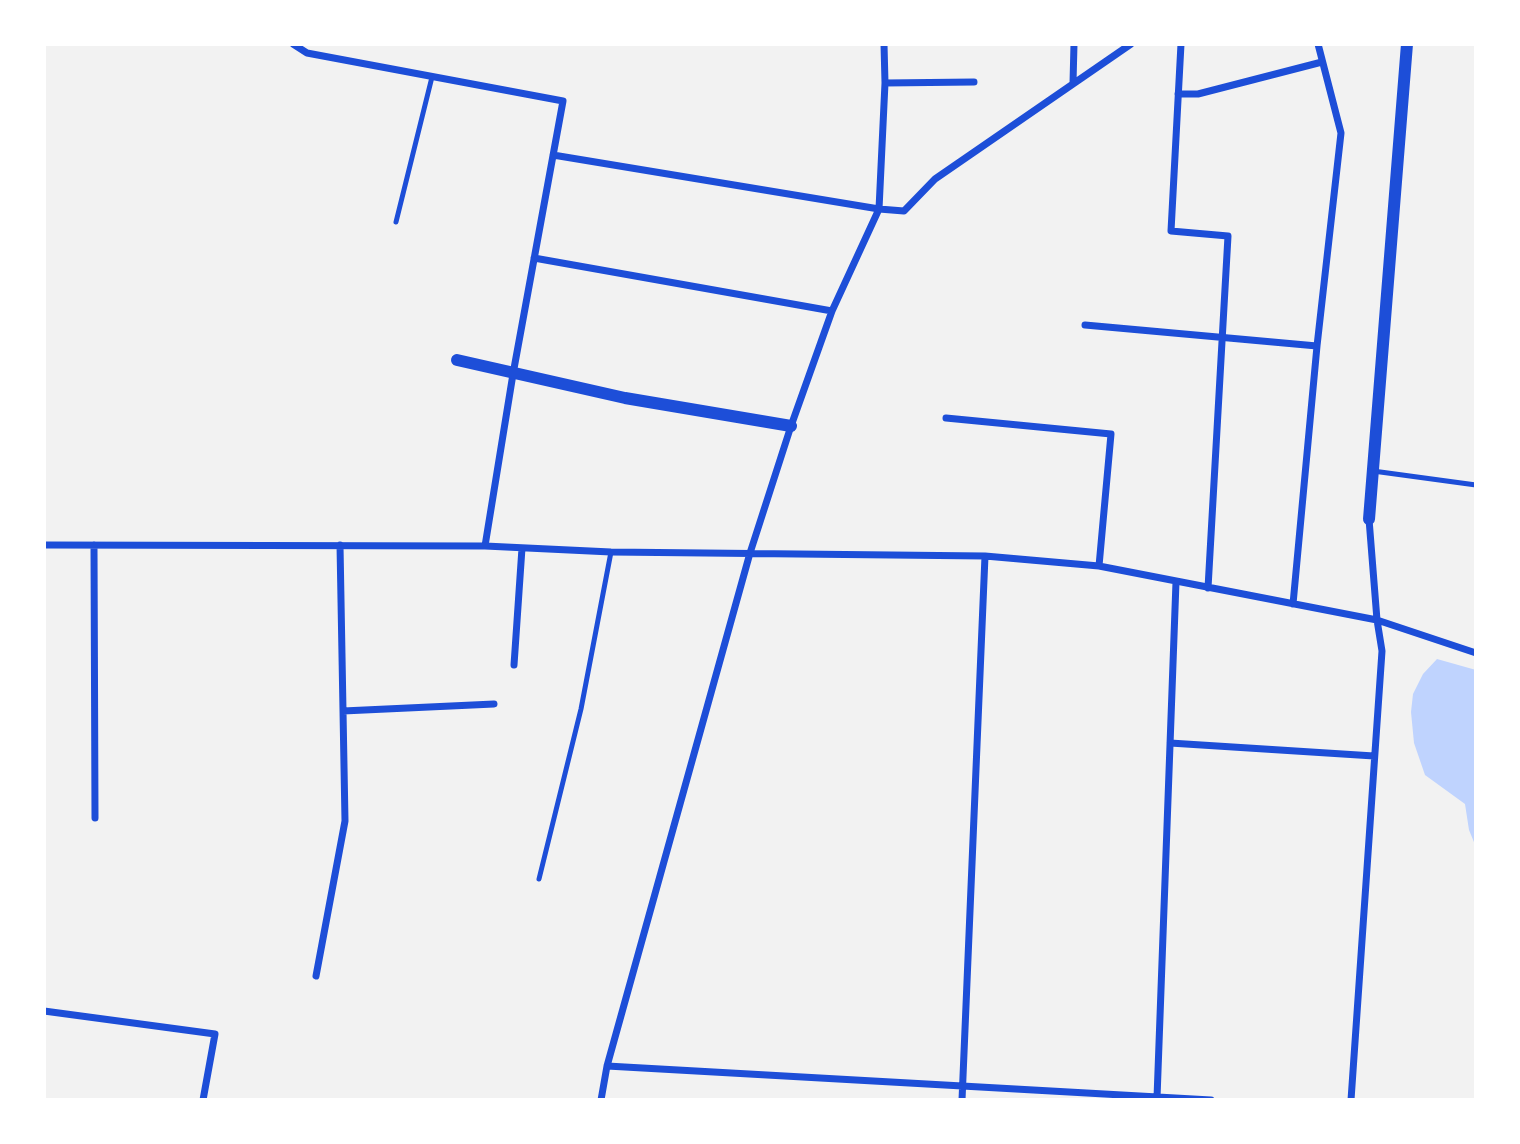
<!DOCTYPE html>
<html>
<head>
<meta charset="utf-8">
<style>
  body { margin:0 }
  #map { position:relative; width:1520px; height:1144px; overflow:hidden; background:#f2f2f2; font-family:"Roboto Condensed",sans-serif }
  canvas { display:block }
  .frame { position:absolute; inset:0; border:46px solid #fff; pointer-events:none }
</style>
</head>
<body>
<div id="map">
<canvas width="1520" height="1144"></canvas>
<div class="frame"></div>
</div>
<script>
const context = document.querySelector('canvas').getContext('2d');
context.lineJoin = 'round';
function fill(path, color) { context.fillStyle = color; context.fill(path, 'evenodd'); }
function stroke(path, color, width, dash) { context.strokeStyle = color; context.lineWidth = width; context.lineCap = dash ? 'butt' : 'round'; context.setLineDash(dash || []); context.stroke(path); }
fill(new Path2D(`
  M1437,659L1476,670V847L1469,830L1465,804L1425,775L1414,743L1411,712L1413,694L1423,674Z`), '#bfd3fe');
stroke(new Path2D(`
  M396,222L432,77
  M1373,471L1476,485
  M539,879L581,709L611,552`), '#1d4ed8', 5);
stroke(new Path2D(`
  M293,44L307,53L563,101L513,374L485,546
  M1181,44L1171,231L1228,236L1208,588
  M885,83L974,82
  M1073,83L1074,44
  M1178,94H1198L1322,62
  M553,155L879,209L904,211L935,179L1131,44
  M534,258L832,311
  M1085,325L1317,346
  M946,418L1111,434L1099,566
  M44,545L485,546L611,552L985,556L1099,566L1377,620L1476,653
  M94,545L95,818
  M1293,604L1317,346L1341,133L1318,44
  M514,665L522,548
  M343,711L494,704
  M1170,743L1374,756
  M316,976L345,821L340,545
  M44,1011L215,1034L203,1100
  M607,1066L1211,1100
  M1157,1098L1176,582
  M601,1100L607,1066L750,553L791,426L832,311L879,209L885,83L884,44
  M962,1100L985,556
  M1351,1100L1382,651L1377,620L1369,519`), '#1d4ed8', 7);
stroke(new Path2D(`
  M457,360L625,398L791,426
  M1369,519L1407,44`), '#1d4ed8', 12);
</script>
</body>
</html>
